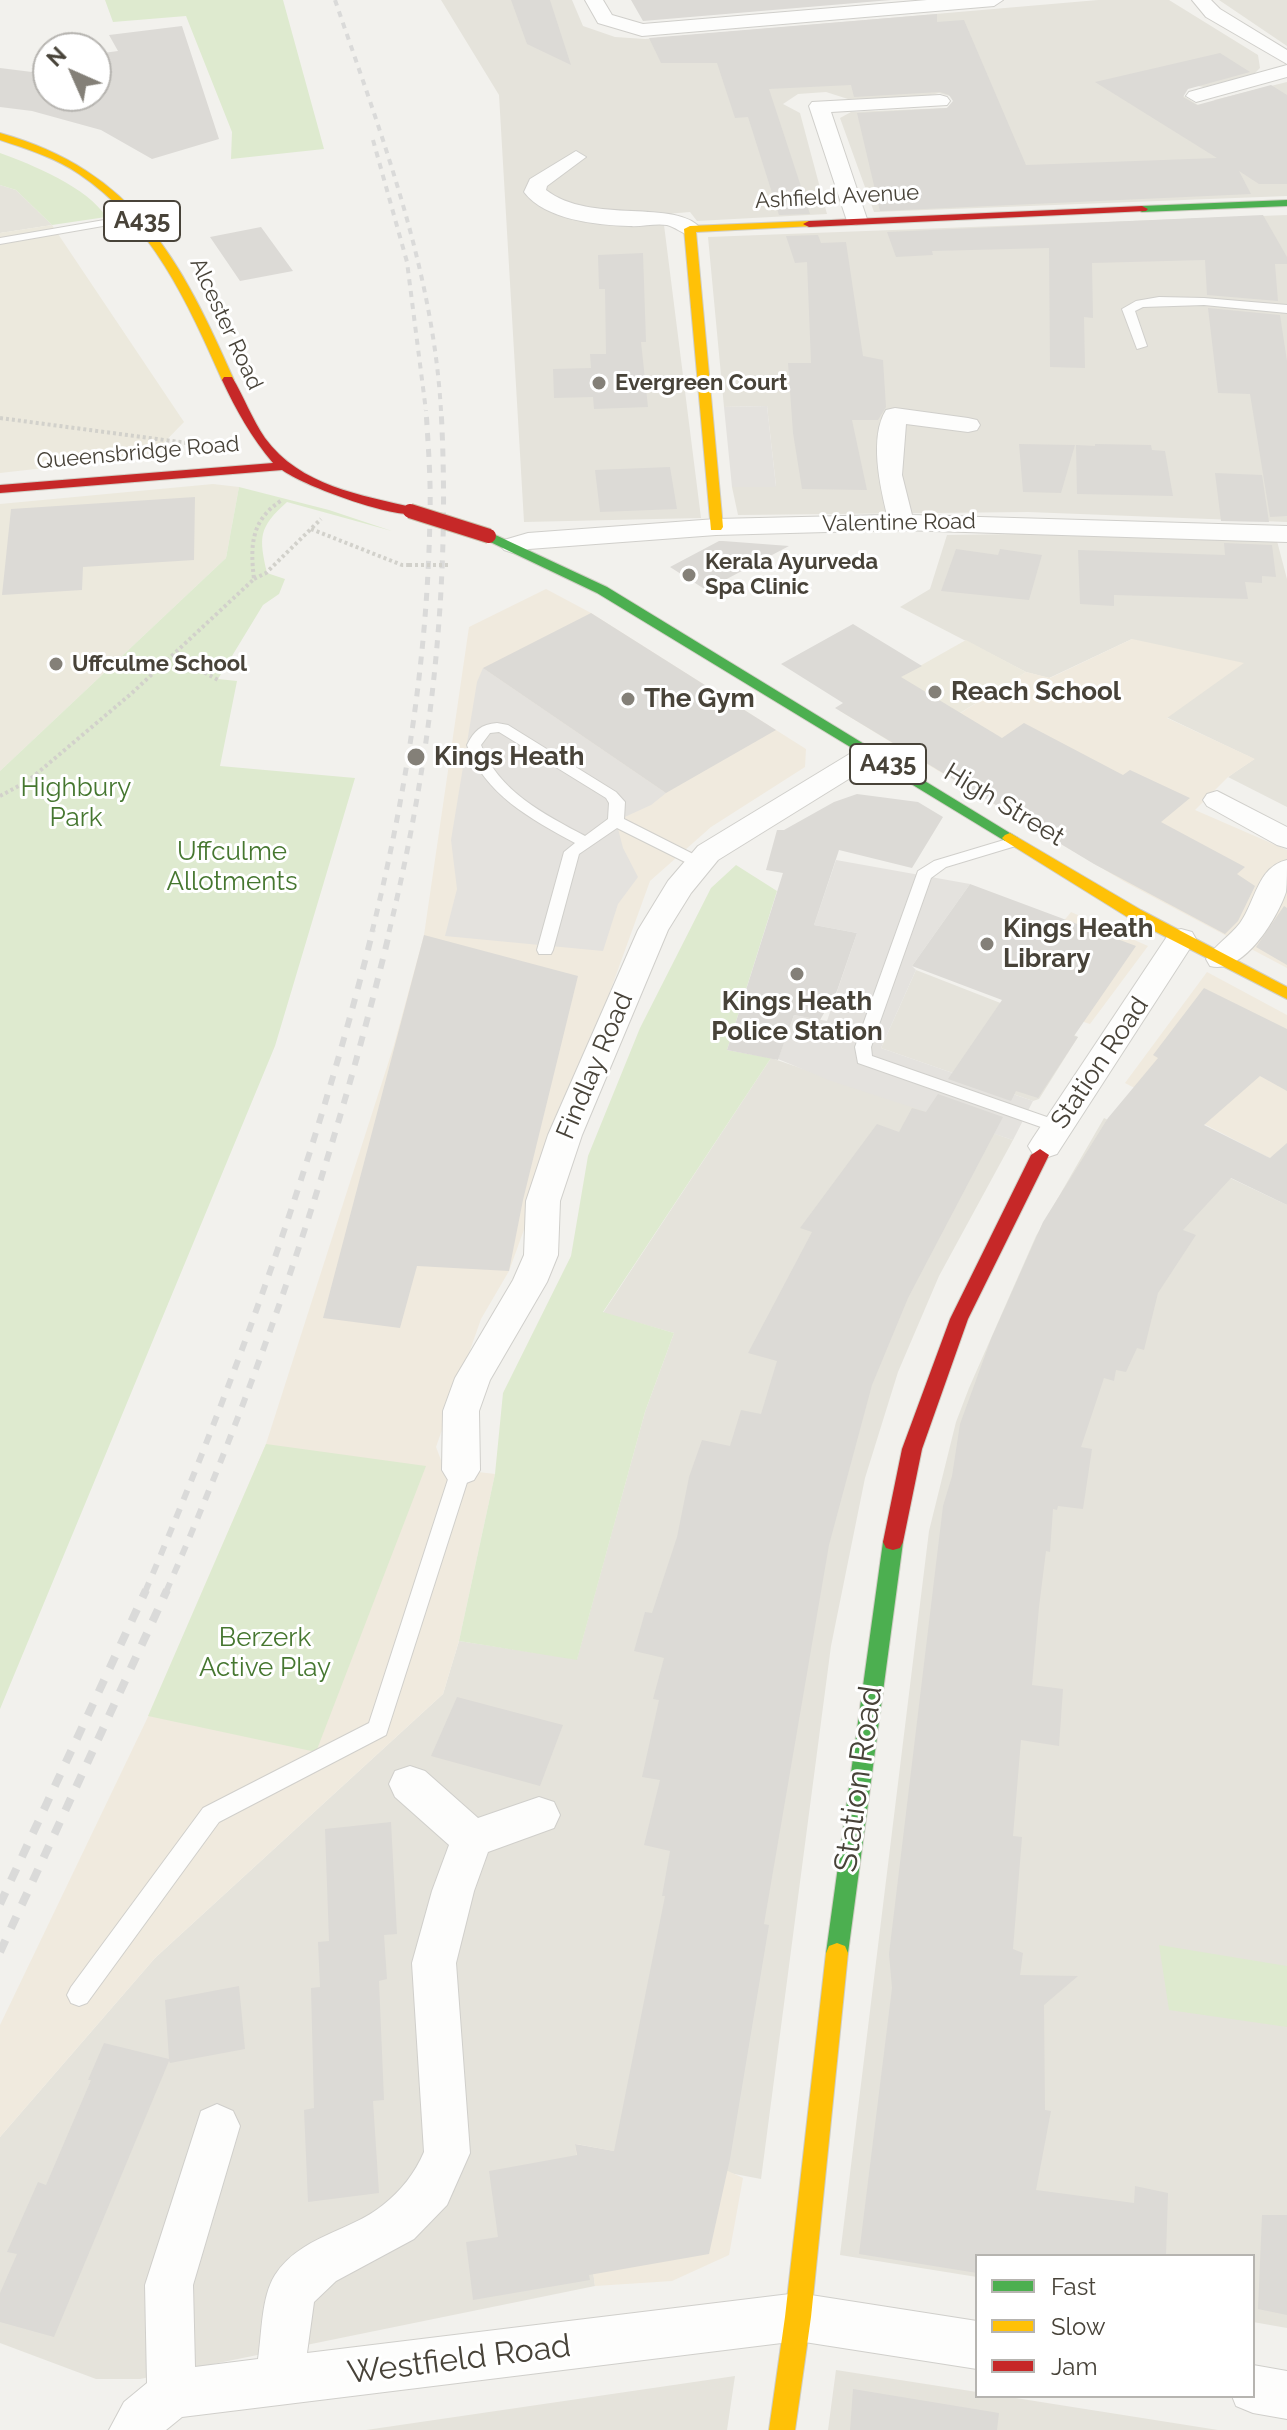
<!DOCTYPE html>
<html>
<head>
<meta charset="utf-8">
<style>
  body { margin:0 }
  #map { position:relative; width:1287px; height:2430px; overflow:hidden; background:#f2f1ed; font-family:Raleway,sans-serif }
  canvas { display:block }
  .legend { position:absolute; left:975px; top:2254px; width:280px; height:144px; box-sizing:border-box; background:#fff; border:2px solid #b6b4b0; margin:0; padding:10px 14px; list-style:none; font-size:24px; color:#484339 }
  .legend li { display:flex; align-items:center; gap:16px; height:40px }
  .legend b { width:40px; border:2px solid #b6b4b0 }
  .north { position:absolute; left:32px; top:32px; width:80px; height:80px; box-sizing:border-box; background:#fff; border:2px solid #b6b4b0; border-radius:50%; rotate:315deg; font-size:22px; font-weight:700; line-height:32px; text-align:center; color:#484339 }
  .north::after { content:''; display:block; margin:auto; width:28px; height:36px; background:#848078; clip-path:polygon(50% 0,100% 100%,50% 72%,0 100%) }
</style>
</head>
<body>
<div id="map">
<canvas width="1287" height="2430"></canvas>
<ul class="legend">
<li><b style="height:10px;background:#4caf50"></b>Fast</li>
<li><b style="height:10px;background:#ffc107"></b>Slow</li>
<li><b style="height:10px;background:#c62828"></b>Jam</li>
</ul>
<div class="north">N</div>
</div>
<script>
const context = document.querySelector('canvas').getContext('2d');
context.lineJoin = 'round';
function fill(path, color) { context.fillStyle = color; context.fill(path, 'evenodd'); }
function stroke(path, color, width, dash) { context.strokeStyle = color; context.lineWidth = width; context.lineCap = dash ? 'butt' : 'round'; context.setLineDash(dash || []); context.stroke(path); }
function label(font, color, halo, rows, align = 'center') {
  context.font = font + ' Raleway,sans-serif'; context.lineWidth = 6; context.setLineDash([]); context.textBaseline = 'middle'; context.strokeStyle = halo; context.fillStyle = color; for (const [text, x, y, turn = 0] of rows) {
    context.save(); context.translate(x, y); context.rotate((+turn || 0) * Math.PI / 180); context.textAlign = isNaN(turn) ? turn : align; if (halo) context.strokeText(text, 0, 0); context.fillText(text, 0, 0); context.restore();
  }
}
fill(new Path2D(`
  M441,0H572L583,26L615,37L645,39L1098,0H1169L1258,55L1260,68L1254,74L1204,87L1186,84L1171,88L1203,108L1216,102L1214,100L1287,82V196L874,212L840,118L851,112L946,108L956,105L953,97L939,93L919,98L848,99L826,92L798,94L783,104L800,113L827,214L697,221L690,212L666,214L664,225L701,518L524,522L499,95Z
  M1219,0H1287V46Z
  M0,185L16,190L52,225L0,233Z
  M1287,215V522L1028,512L738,515L732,487L776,486L767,406L724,407L708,237Z
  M1023,534L1277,541L1287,579V807L1228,777L1254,759L1166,717L1132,639L1049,678L1026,672L900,607L930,589L947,535Z
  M916,970L1044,1020L1078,1037L1039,1099L1033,1101L881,1048Z
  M771,1058L1013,1140L939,1276L898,1372L865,1478L831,1646L761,2179L576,2144L595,2286L140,2379H96L0,2343V2137L155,1958L443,1694L459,1641L577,1659L645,1412L674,1333L603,1313Z
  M1104,1118L1287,1205V2328L1253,2322V2256H977V2277L840,2255L929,1531L956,1422L969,1388L1036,1236Z
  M836,2370L977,2392V2396H1003L1218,2430H828Z
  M735,2376L727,2430H366Z`), '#e5e3db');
fill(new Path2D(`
  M546,589L591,613L806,749L805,767L711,827L650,881L509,1271L481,1319L436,1447L444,1468L495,1474L459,1641L443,1694L155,1958L0,2137V2025L158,1696L266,1444L394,1045L424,935L469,627Z
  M1132,639L1244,663L1167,718L1255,759L1228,777L1195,810L1287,850V968L1125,882L920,760L977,725L959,714L1026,672L1050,678Z
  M1071,912L1148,946L1090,1024L1003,996Z
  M1207,972L1287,1015V1167L1125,1083Z
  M575,2144L728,2171L743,2178L729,2255L672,2281L595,2286Z`), '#f0eade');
fill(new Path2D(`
  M52,225L184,422L151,456L0,473V233Z
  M213,484L239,487L226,558L0,771V504Z
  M966,640L1026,672L960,713L978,725L920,760L840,711Z`), '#ece9dd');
fill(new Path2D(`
  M105,0H283L324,149L231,159L232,132L186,16L113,22Z
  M0,153C31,164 89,188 106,217L52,225L16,190L0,185Z
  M239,487L329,510L392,531L287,502C258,528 259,537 267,573L285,579L279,594L263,605L218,679L237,681L220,766L355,778L275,1046L0,1709V771L226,558Z
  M736,865L777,891L727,1050L771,1058L603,1312L674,1333L645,1412L577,1660L459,1641L495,1474L503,1393L571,1256L588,1156L640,1028L711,888Z
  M266,1444L426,1466L316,1752L148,1716Z
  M1159,1945L1287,1966V2027L1169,2010Z`), '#deeacf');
fill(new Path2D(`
  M767,406L776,487H732L724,407Z
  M483,668L666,793L651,805L616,821L623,848L638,877L618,904L603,951L445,936L457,889L451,840L477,682Z
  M836,860L970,884L912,966L916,970L881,1048L1033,1101L1013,1140L831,1081L778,1059L794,1015L827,1021L857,933L814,925Z`), '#e4e2de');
fill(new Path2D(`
  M511,0H550L571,65L527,44Z
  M631,0H891L643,21Z
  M937,14V22L964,20L1026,165L1217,158L1095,82L1220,53L1250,72L1188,89L1183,97L1197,105L1271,85L1287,95V184H1259L1239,171L1251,194L880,211L857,113L947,108L953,101L949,95L940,92L854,97L851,85L769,89L810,214L779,215L748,117L735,118L717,63H661L649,38Z
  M182,26L219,139L152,159L101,130L32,111L0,107V68L48,74V96H96V54L118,51L109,35Z
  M1263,215L1287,257V264H1275L1278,301L1207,295L1205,260L1092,263L1093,318L1084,317L1085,368L1050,367L1049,248L932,251L933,255L896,257L887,232Z
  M261,227L293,271L240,281L210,237Z
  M818,235L821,243L846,242L863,356L883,360L886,407L878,420H852L867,490L802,489L793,433L788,363H811L807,262L795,263L786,236Z
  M643,253L646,342H641L648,407L594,409L593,397L554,398L553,369L591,368L590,354H606L605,289H599L598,255Z
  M1208,308L1280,315L1287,361V516L1270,517L1250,394L1218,393Z
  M1019,444L1075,445L1061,493L1023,492Z
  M1095,444L1151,445L1152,450L1165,451L1173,496L1077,494L1076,445L1095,446Z
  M670,467L677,509L600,512L595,470Z
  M1215,473L1262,475L1269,522L1221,521Z
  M195,497L194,560L83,567L82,590L2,595L11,509Z
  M719,541H723L789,546L706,590L670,567Z
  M1224,543L1272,545L1276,577L1262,576V583L1245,582L1248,599L1114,595V606L1080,604L1078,550L1225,555Z
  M956,549L998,555L1000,549L1042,555L1029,600L941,591Z
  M591,613L776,730L666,793L483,668Z
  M853,624L922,666L901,677L1002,738L1024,723L1123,775L1130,770L1190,798L1161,822L1245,867L1237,874L1255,886L1238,921L1225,934L1094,864L835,708L843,703L781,664Z
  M857,794L918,802L943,817L912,868L839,850L814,925L857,933L837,991L820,1020L794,1015L778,1060L727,1050L783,873L766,870L777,830H784L834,802Z
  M970,884L1136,946L1074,1036L1078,1037L1038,1098L1016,1091L1011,1101L948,1079L1002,1000L912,966Z
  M1284,906L1287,908V965L1256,947Z
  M424,935L578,976L523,1200L509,1271L417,1266L400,1328L323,1318Z
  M1204,988L1287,1029V1091L1260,1076L1204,1125L1270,1158L1287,1143V1205L1231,1178L1183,1230L1196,1235L1158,1293L1144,1350L1137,1348L1126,1372L1116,1370L1114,1381L1104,1378L1081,1447L1092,1449L1083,1509L1058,1506L1057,1510L1053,1509L1050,1552L1046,1551L1039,1607L1032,1685L1063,1689L1059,1746L1021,1740L1013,1836L1022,1837L1013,1949L1023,1953L1020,1975L1078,1976L1044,2005L1045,2110L1051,2111L1036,2190L1134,2203L1135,2186L1168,2193L1166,2256H977V2273L859,2254L892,1988L889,1954L943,1506L952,1476L960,1424L991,1339L1043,1222L1108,1118L1158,1058L1153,1055Z
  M938,1094L1003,1117L908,1298L872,1385L829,1545L764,1924L769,1925L730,2159L709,2254L589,2275L590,2280L473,2300L466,2242L498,2237L489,2171L577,2155L575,2144L614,2151L665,1896H662L670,1851L644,1845L660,1780L642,1777L659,1700L653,1699L664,1658L634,1651L645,1612L652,1613L677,1537L689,1477L702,1440L730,1446L741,1410L761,1414L777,1361L748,1353L812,1232L800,1228L877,1124L899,1132L912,1108L926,1112Z
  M457,1697L563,1725L540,1786L431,1756Z
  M391,1822L397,1934L384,1935L387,1979L379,1981L384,2100L373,2101L379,2193L308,2202L304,2110L314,2108L311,1988L320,1987L318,1942L329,1941L325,1829Z
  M239,1986L245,2049L170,2063L169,2061L54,2337L0,2322V2293L17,2254L7,2252L38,2182L46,2185L91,2080H88L104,2043L169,2059L165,2000Z
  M1262,2215H1287V2315L1258,2309Z
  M853,2389L999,2413L997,2430H850Z`), '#dcdad6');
const lane = new Path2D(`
  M139,214L145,217L143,219L0,244V238Z
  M1159,297L1204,298L1287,305V313L1204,305L1143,307L1135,311L1147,346L1137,349L1122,309L1136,301Z
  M497,723L508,725L616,792L625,802L624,819L705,860L707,863L705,866H693L617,828L579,854L553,950L551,954H539L537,950L564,852L575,843C531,819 484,794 467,745C474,731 481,724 497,723ZM499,732L606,798L609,803L608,819L585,836C544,814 498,791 481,745L490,733Z
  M1014,837L1019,839L1022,842L1019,845L946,867L931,878L871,1047L872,1056L1064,1123L1067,1127L1058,1133L858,1063L855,1047L918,871L934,861Z
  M461,1462L468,1465L471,1470L386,1735L219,1822L87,2003L79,2006L71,2003L67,1995L71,1987L203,1808L369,1723L451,1470L454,1465Z`);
const street = new Path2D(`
  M585,0H603L612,15L643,24L927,0H1003L994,6L642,36L598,23Z
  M1192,0H1211L1220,9L1287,50V64L1206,17Z
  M1287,65V77L1196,102L1186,96L1189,92Z
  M940,95L947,97L950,101L947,105L831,112L867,219L856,225L848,224L809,106L812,102Z
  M576,151L586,157L547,186L546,190C590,225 678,198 701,229L690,236C682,233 675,227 667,225C655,223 642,227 629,226C597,225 545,220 524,192L530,179Z
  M895,408L968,418L977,420L980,425L977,430L968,432L906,424L902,475L912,515L1287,526V542L901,530L716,535L529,549L513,553L504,550L500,545L504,540L528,533L716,519L887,515C880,486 869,437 886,410Z
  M871,745L881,747L885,753L881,759L718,860L691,893L668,930L582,1135L560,1201L558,1255L547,1282L490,1380L479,1411L480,1470L474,1480L461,1485L448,1480L442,1470L443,1411L455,1378L513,1280L524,1255L526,1201L548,1135L638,930L668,881L698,846L861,747Z
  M1217,791L1287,827V848L1277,845L1207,806L1203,800L1207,794Z
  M1287,860C1287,870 1287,882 1286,892C1277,919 1243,975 1210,966L1206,959C1215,945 1230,936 1240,923C1256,901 1257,867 1287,860Z
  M1181,929L1192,932L1196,939L1057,1154L1045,1158L1033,1154L1028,1146L1033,1138L1170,932Z
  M410,1766L425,1771L478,1818L539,1797L554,1802L560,1815L554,1828L488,1852L474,1891L456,1963L470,2153L447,2205L414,2239L336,2281L314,2302L307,2353L798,2293L977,2321V2369L798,2341L182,2417L166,2430H109L124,2402L147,2383L145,2285L201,2111L217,2104L233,2111L240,2126L193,2285L195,2367L258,2359C262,2334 261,2297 275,2275C300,2236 350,2232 383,2205C401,2191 415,2173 424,2152L412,1963L432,1891L449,1845L395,1797L389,1784L395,1771Z
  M1253,2365L1287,2371V2419L1253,2413L1236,2406L1232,2396H1253Z`);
const fast = new Path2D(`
  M1287,200V206L1142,212L1136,209L1142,206Z
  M489,532L607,587L1018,838L1015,841H1005L597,593L484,539V533Z
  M893,1534L900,1536L903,1542L848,1953L845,1960L837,1963L829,1960L826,1953L883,1542L886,1536Z`);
const slow = new Path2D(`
  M0,133C135,171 181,260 234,380L232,383L222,380C188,303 152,223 79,174C56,158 27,149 0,140Z
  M809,221L815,224L813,226L696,232L723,527L721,530H711L684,229L690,226Z
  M1010,833L1141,910L1287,987V999L1129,918L1005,841L1002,838L1005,835Z
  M837,1943L845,1946L848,1953L811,2317L795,2430H769L785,2317L826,1953L829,1946Z`);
const jam = new Path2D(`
  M1142,206L1148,209L1146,211L809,227L803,224L809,221Z
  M224,377H232C244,397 252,419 265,438C300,486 361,495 415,508V514C389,517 304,486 282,470L0,493V485L273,463C251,437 236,410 222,380Z
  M1040,1149L1049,1155L968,1319L922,1449L903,1542L900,1548L893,1550L886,1548L883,1542L902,1449L950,1319L1031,1155Z`);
stroke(lane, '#d0cfcb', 2);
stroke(street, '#d0cfcb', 2);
stroke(fast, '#d0cec5', 2);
stroke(slow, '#d0cec5', 2);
stroke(jam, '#d0cec5', 2);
stroke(new Path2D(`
  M0,418L187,443
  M311,529L402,565H409
  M254,579L266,573L321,519
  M173,655L218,680
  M0,796L28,781L132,693L254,579C250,545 251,520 282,500`), '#d2d1cb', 4, [3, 3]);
fill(lane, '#fdfdfc');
fill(street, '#fdfdfc');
fill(fast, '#4caf50');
fill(slow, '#ffc107');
fill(jam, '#c62828');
stroke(new Path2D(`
  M335,0C381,134 433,269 441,411
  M373,140L407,262L426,411`), '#dadad9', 4, [6, 6]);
stroke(new Path2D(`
  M372,932C406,795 428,654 430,513C431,479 428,444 426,409
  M389,932C431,760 451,585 441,409`), '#dadad9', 5, [8, 8]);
stroke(new Path2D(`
  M145,1592C237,1377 316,1157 373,930
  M166,1592C260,1378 335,1157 390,930`), '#dadad9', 6, [10, 10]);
stroke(new Path2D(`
  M0,1904L146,1590
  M0,1952L167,1590`), '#dadad9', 8, [13, 13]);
const jamBridge = new Path2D(`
  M410,511L489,536`);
stroke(jamBridge, '#c8bfaa', 16, []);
stroke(new Path2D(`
  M409,565H448`), '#d2d1cb', 4, [3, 3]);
stroke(jamBridge, '#c62828', 14);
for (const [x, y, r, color] of [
  [599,383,8,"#848078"],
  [689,575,8,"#848078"],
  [56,664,8,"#848078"],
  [935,692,8,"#848078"],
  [628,699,8,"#848078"],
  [416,757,10,"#848078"],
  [987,944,8,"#848078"],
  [797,974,8,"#848078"]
]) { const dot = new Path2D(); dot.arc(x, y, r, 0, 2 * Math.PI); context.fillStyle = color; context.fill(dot); stroke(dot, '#fff', 3); }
label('22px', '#484339', '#fff', [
  ["Ashfield Avenue",837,197,-3],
  ["Alcester Road",226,324,65],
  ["Queensbridge Road",138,453,-5],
  ["Valentine Road",899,523,-1]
]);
label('bold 22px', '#484339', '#fff', [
  ["Evergreen Court",615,383],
  ["Kerala Ayurveda",705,562],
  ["Spa Clinic",705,587],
  ["Uffculme School",72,664]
], 'left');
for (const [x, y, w] of [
  [142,221,76],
  [888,764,76]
]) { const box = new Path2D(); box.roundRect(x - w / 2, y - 20, w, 40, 6); context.fillStyle = '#fff'; context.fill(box); stroke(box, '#484339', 2); }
label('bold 24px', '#484339', null, [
  ["A435",142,221],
  ["A435",888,764]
]);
label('bold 26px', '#484339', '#fff', [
  ["Reach School",951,692],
  ["The Gym",644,699],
  ["Kings Heath",434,757],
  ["Kings Heath",1003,929],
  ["Library",1003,959],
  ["Kings Heath",797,1002,"center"],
  ["Police Station",797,1032,"center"]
], 'left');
label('26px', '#467730', '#fff', [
  ["Highbury",76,788],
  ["Park",76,818],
  ["Uffculme",232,852],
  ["Allotments",232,882],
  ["Berzerk",265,1638],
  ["Active Play",265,1668]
]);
label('26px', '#484339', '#fff', [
  ["High Street",1004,805,31],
  ["Station Road",1100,1063,-56],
  ["Findlay Road",595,1066,-67]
]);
label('32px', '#484339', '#fff', [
  ["Station Road",859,1779,-82],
  ["Westfield Road",459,2360,-7]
]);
</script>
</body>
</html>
